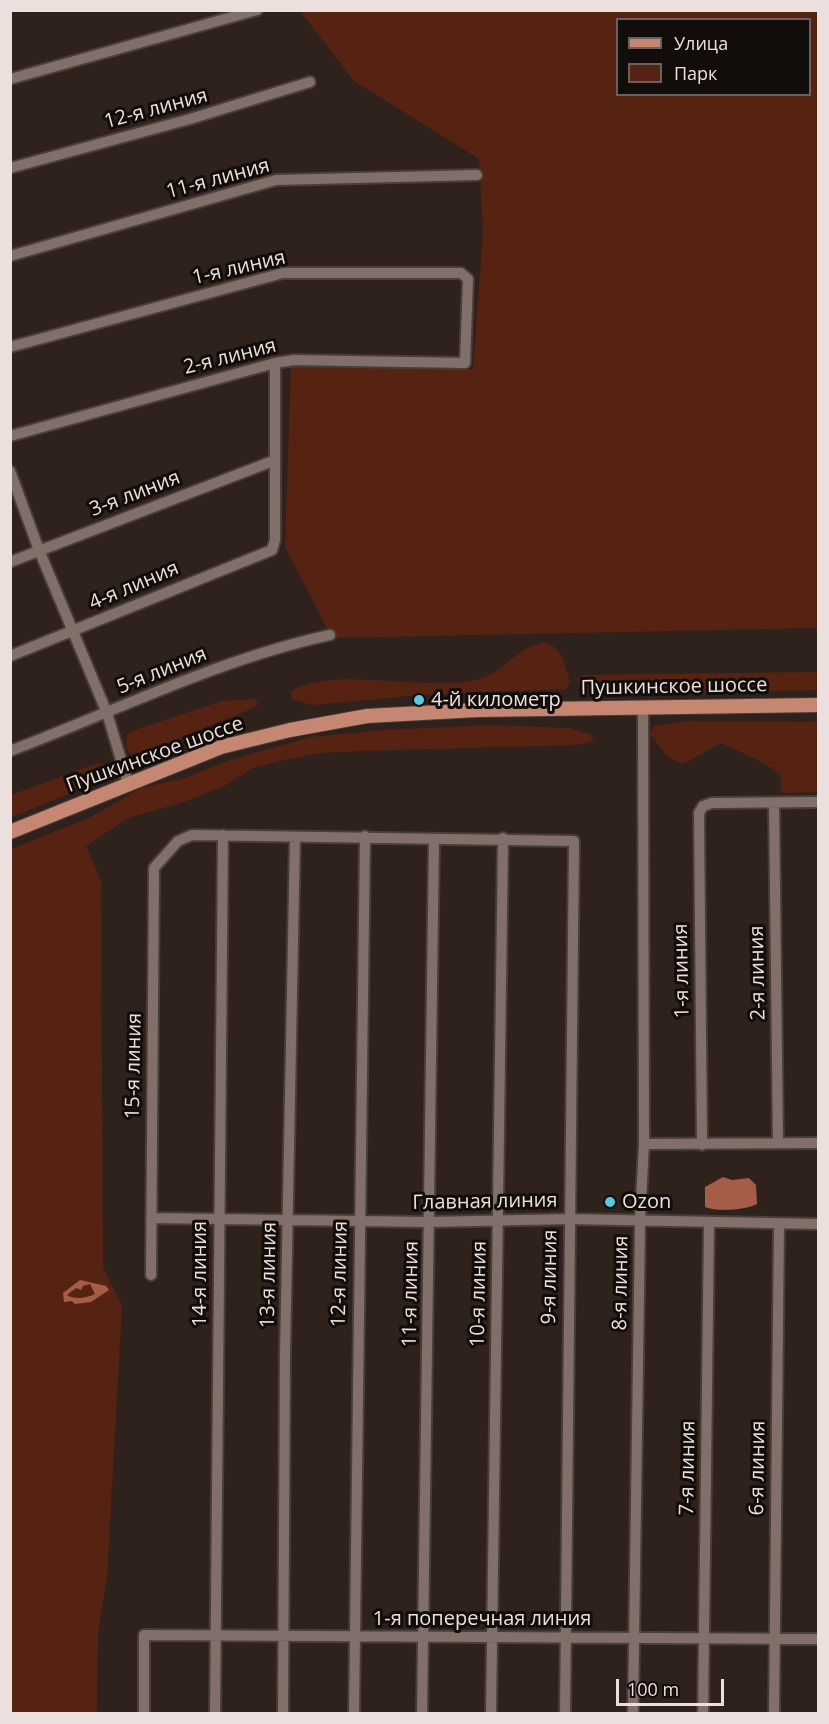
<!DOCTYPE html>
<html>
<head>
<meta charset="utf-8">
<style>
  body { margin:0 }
  #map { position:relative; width:829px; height:1724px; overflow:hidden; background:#2f211c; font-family:"Open Sans",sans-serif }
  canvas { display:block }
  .frame { position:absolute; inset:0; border:12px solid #ebe0dd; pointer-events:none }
  .legend { position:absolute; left:616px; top:18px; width:195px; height:78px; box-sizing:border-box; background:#120c0a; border:2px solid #69615e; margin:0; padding:8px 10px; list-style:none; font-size:18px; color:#ebe0dd }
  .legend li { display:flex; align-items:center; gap:12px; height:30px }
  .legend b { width:30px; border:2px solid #69615e }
  .scale { position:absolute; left:616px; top:1679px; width:108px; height:27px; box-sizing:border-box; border:3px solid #ebe0dd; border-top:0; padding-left:8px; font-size:18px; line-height:21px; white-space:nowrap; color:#ebe0dd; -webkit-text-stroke:4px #120c0a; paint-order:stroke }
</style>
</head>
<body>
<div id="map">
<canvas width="829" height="1724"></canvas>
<div class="frame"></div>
<ul class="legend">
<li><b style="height:8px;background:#c58672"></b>Улица</li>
<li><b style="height:16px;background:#562313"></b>Парк</li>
</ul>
<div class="scale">100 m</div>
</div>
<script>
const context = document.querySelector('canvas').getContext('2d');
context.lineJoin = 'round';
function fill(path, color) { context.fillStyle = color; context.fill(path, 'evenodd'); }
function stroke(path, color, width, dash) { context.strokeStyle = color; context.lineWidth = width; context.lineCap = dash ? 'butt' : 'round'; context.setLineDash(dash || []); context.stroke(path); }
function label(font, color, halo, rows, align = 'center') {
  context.font = font + ' "Open Sans",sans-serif'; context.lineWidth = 6; context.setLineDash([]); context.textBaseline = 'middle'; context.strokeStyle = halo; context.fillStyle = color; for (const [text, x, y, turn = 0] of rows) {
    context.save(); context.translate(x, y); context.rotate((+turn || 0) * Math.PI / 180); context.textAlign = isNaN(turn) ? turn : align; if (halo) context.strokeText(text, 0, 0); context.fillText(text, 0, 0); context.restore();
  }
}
fill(new Path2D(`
  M300,11H818V628L332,638L285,547L291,364L473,370L483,231L479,159L354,81ZM618,20H810V94H618Z
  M545,642C565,651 563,662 570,681L566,689L420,695L313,705L293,700L290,692C333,663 429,695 482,678C507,670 513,649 545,642Z
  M818,672V690L593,697L581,695L577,678L585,675Z
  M255,699L258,704L251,709L155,748L131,755L126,747L127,735L132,731L222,701Z
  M685,721L818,722V792L781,793V776L764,763L721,743L683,764L668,757L650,734L654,726Z
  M490,725L569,728L592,735L593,741L578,745L361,751L320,753L283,760L253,768L226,785L184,802L128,818L86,846L101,881L103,1268L122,1306L107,1577L98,1632L97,1713L11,1714V849L91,817L141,788L182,779L227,761L311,737L384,730Z
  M98,763L107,765V776L99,782L11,817V795Z`), '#562313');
fill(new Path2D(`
  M723,1177L732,1180L749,1178L756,1185L757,1204C746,1210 717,1212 705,1207V1187Z
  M80,1280L106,1286L109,1290L91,1302L75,1304L72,1301L64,1302L63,1293ZM90,1284L95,1294C88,1298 73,1300 67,1295L76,1288L81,1290L83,1286Z`), '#a55d47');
const minor = new Path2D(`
  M10,79L257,10
  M10,168L190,119L310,82
  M10,256L276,180L477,175
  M10,347L283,273H461L468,279L465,363L294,360L275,363L10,436
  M10,471L39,550L107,713L128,783
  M10,562L273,461
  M10,656L272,550L275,540V363
  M10,751C116,711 219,659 330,635
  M774,803L778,1143
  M644,1144L818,1143
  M702,1145L699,813L703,806L712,803L818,802
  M151,1218L429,1222L569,1219L818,1224
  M151,1275L154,868L178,841L192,835L574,841L565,1714
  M144,1714V1635L818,1639
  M215,1714L223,835
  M283,1714L285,1354L295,837
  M354,1714L365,836
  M422,1714L434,839
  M491,1714L503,838
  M633,1714L640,1221L644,1144L643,707
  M703,1714L709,1224
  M774,1714L779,1224`);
const major = new Path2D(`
  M10,832L221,747L290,730L367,716L477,710L818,705`);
stroke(minor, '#4a3d3a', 14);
stroke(major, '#4a3d3a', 16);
stroke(minor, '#816f69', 10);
stroke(major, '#c58672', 14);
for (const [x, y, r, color] of [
  [419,700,6,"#5ac8e5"],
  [610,1202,6,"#5ac8e5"]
]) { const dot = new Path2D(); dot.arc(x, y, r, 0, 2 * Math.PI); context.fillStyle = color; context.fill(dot); stroke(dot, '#120c0a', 2); }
label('20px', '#ebe0dd', '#120c0a', [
  ["12-я линия",156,109,-15],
  ["11-я линия",218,179,-15],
  ["1-я линия",239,268,-13],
  ["2-я линия",230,357,-14],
  ["3-я линия",135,494,-21],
  ["4-я линия",134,586,-23],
  ["5-я линия",162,671,-22],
  ["Пушкинское шоссе",674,687,-1],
  ["Пушкинское шоссе",155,755,-20],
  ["1-я линия",682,971,-91],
  ["2-я линия",758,973,-91],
  ["15-я линия",134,1066,-89],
  ["Главная линия",485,1202,-1],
  ["14-я линия",200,1274,-90],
  ["12-я линия",340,1274,-89],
  ["13-я линия",269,1275,-89],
  ["9-я линия",550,1277,-89],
  ["8-я линия",621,1283,-89],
  ["11-я линия",411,1294,-89],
  ["10-я линия",479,1294,-89],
  ["7-я линия",688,1468,-89],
  ["6-я линия",758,1468,-89],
  ["1-я поперечная линия",482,1619]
]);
label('20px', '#ebe0dd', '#120c0a', [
  ["4-й километр",431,700],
  ["Ozon",622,1202]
], 'left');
</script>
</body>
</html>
